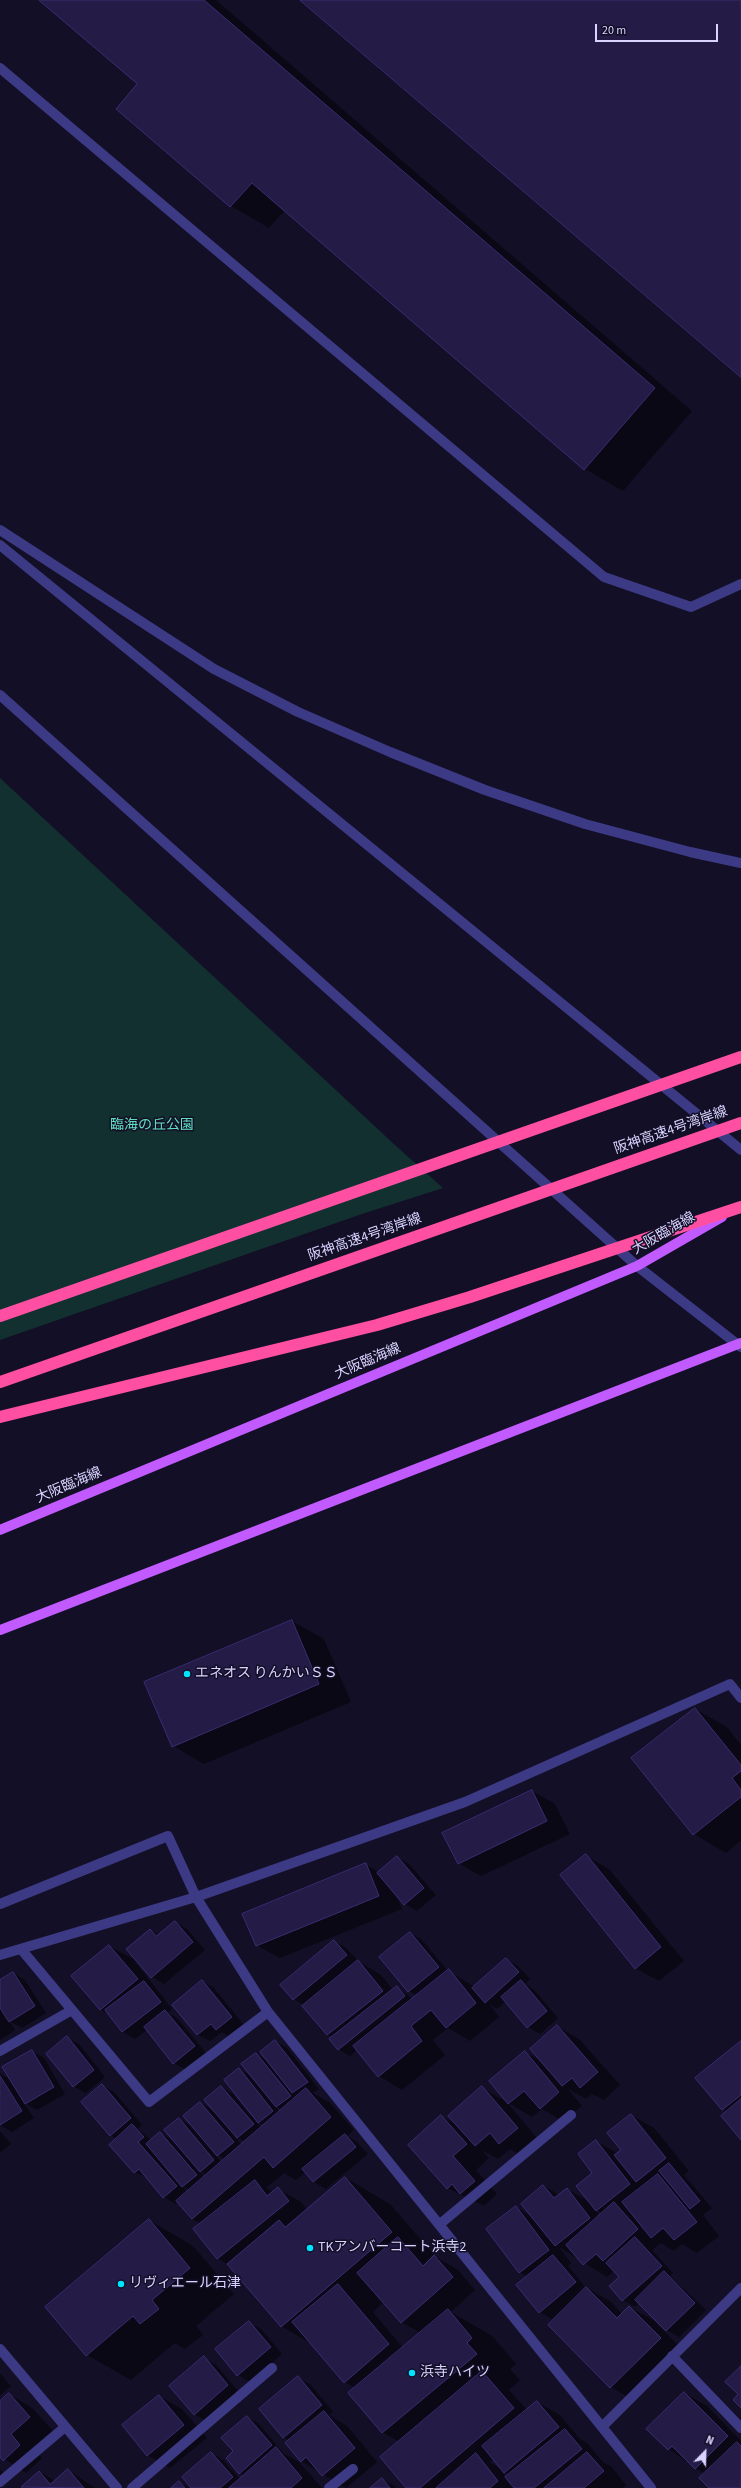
<!DOCTYPE html>
<html>
<head>
<meta charset="utf-8">
<style>
  body { margin:0 }
  #map { position:relative; width:741px; height:2488px; overflow:hidden; background:#130f26; font-family:"Source Sans 3",sans-serif }
  canvas { display:block }
  .north { position:absolute; left:685px; top:2432px; width:40px; height:40px; -webkit-text-stroke:3px #130f26; paint-order:stroke; rotate:23deg; font-size:11px; font-weight:700; line-height:16px; text-align:center; color:#d9d4ff }
  .north::after { content:''; display:block; margin:auto; width:14px; height:18px; background:#d9d4ff; clip-path:polygon(50% 0,100% 100%,50% 72%,0 100%) }
  .scale { position:absolute; left:595px; top:24px; width:123px; height:18px; box-sizing:border-box; border:2px solid #d9d4ff; border-top:0; padding-left:5px; font-size:12px; line-height:14px; white-space:nowrap; color:#d9d4ff; -webkit-text-stroke:3px #130f26; paint-order:stroke }
</style>
</head>
<body>
<div id="map">
<canvas width="741" height="2488"></canvas>
<div class="north">N</div>
<div class="scale">20 m</div>
</div>
<script>
const context = document.querySelector('canvas').getContext('2d');
context.lineJoin = 'round';
function fill(path, color) { context.fillStyle = color; context.fill(path, 'evenodd'); }
function stroke(path, color, width, dash) { context.strokeStyle = color; context.lineWidth = width; context.lineCap = dash ? 'butt' : 'round'; context.setLineDash(dash || []); context.stroke(path); }
function label(font, color, halo, rows, align = 'center') {
  context.font = font + ' "Source Sans 3","Noto Sans JP",sans-serif'; context.lineWidth = 3; context.setLineDash([]); context.textBaseline = 'middle'; context.strokeStyle = halo; context.fillStyle = color; for (const [text, x, y, turn = 0] of rows) {
    context.save(); context.translate(x, y); context.rotate((+turn || 0) * Math.PI / 180); context.textAlign = isNaN(turn) ? turn : align; if (halo) context.strokeText(text, 0, 0); context.fillText(text, 0, 0); context.restore();
  }
}
fill(new Path2D(`
  M0,778L395,1145L443,1188L362,1214L0,1340Z`), '#12302f');
fill(new Path2D(`
  M40,0H216L692,411L623,491L585,469L285,210L269,228L231,206L117,109L138,84Z
  M292,1621L324,1639L351,1702L204,1764L173,1746Z
  M695,1709L727,1727L741,1745V1840L726,1853L694,1834L633,1758Z
  M532,1791L555,1804L570,1834L481,1876L458,1863Z
  M586,1856L609,1869L684,1961L659,1981L635,1968Z
  M397,1857L409,1864L436,1895L417,1911L405,1904L396,1894L402,1909L280,1958L256,1945L366,1865L379,1872Z
  M175,1922L187,1929L205,1950L164,1984L152,1977L150,1930L159,1935Z
  M410,1933L422,1940L448,1971L475,1987L506,1959L518,1966L530,1979L525,1984L533,1989L558,2018L540,2034L528,2027L506,2001L497,2009L489,2004L499,2017L470,2041L448,2028L433,2040L445,2055L402,2090L379,2076L357,2050L350,2056L338,2049L333,2038L328,2035L304,2005L293,1999L334,1941L346,1948L358,1961L381,1975L393,1990L397,1987L413,1999L417,1996L409,1991Z
  M109,1946L133,1959L172,2009L168,2013L177,2018L206,2053L186,2070L174,2063L147,2030L135,2039L123,2032L110,2015L101,2010Z
  M13,1973L25,1980L46,2013L22,2028L9,2021L15,2030L0,2040V1981Z
  M202,1981L214,1988L243,2024L228,2036L222,2032L210,2041L198,2035L174,2005Z
  M557,2026L580,2040L620,2085L604,2100L592,2094L586,2099L567,2088L582,2106L563,2121L542,2109L532,2117L507,2102L540,2142L523,2157L510,2149L498,2159L482,2150L489,2158L476,2170L497,2194L484,2206L447,2188L441,2116L457,2125L482,2088L507,2102L525,2052L542,2062Z
  M67,2038L79,2044L105,2077L86,2093L74,2087L47,2054Z
  M275,2041L287,2048L319,2089L313,2093L330,2103L354,2130L347,2136L357,2142L368,2154L326,2189L314,2182L306,2172L296,2180L284,2173L266,2188L274,2192L278,2189L301,2202L307,2210L346,2178L390,2204L436,2257L458,2270L475,2290L451,2312L492,2336L516,2364L510,2369L520,2380L509,2390L527,2410L537,2402L560,2415L580,2439L588,2444L603,2462L611,2466L626,2485L623,2488H407L400,2442L382,2432L355,2388L345,2382L312,2344L281,2326L229,2265L217,2258L202,2224L192,2219L178,2202L176,2204L164,2197L148,2178L135,2172L117,2139L110,2135L102,2085L114,2092L142,2125L138,2129L151,2140L160,2133L174,2141L179,2119L195,2128L201,2103L215,2112L221,2087L233,2094L251,2116L253,2115L239,2069L253,2077L256,2054L268,2061ZM275,2106L283,2110L280,2112ZM255,2120L265,2126L262,2128ZM234,2136L246,2142L242,2145ZM211,2147L218,2155L226,2160L222,2163L210,2148ZM199,2170L207,2176L205,2178ZM182,2186L190,2191L188,2193ZM384,2302L401,2322L421,2333L403,2348L373,2312ZM494,2459L503,2470L489,2462ZM500,2470L510,2475L507,2478Z
  M741,2042V2138L727,2112L697,2078Z
  M32,2051L44,2058L65,2094L37,2110L23,2102L34,2118L12,2132L0,2125V2074L11,2080Z
  M631,2115L654,2128L689,2171L684,2175L712,2208L703,2215L719,2236L697,2253L682,2244L674,2251L661,2243L652,2250L673,2273L670,2276L706,2310L679,2337L667,2330L639,2303L635,2307L623,2300L621,2278L614,2271L607,2277L559,2247L571,2263L568,2266L586,2288L610,2301L622,2314L629,2307L653,2320L684,2351L634,2401L611,2387L549,2325L562,2310L552,2319L540,2312L528,2277L519,2272L516,2207L533,2217L544,2186L559,2195L567,2189L590,2202L596,2141L617,2153L622,2150ZM596,2210L603,2214L600,2216Z
  M0,2131L11,2144L0,2153Z
  M149,2220L193,2246L234,2294L196,2326L203,2335L185,2349L175,2343L131,2380L87,2355Z
  M249,2323L261,2329L282,2354L250,2382L238,2375Z
  M204,2358L216,2365L239,2392L206,2421L194,2414Z
  M0,2373L11,2386L0,2395Z
  M298,2378L310,2384L333,2412L329,2415L347,2426L377,2462L346,2488L301,2461L290,2441L283,2437Z
  M684,2393L707,2406L741,2441V2488H710L704,2474L669,2449Z
  M9,2394L32,2408L53,2431L33,2448L42,2458L26,2473L0,2456V2400Z
  M159,2396L182,2409L207,2438L170,2468L147,2455Z
  M247,2417L259,2424L283,2453L299,2462L322,2488H193L211,2453L223,2460L240,2479L244,2476L240,2473L235,2452Z
  M0,2469L5,2474L0,2478Z
  M68,2470L95,2488L22,2487L40,2472L55,2481Z
  M382,2479L394,2486L395,2488H371Z
  M180,2483L189,2488H173Z`), '#0007');
const building = new Path2D(`
  M39,0H204L655,388L584,470L252,183L230,207L116,109L137,84Z
  M300,0H741V377Z
  M292,1620L319,1684L172,1747L144,1682Z
  M695,1708L741,1765V1771L732,1778L741,1790V1797L693,1835L631,1758Z
  M532,1790L547,1821L458,1864L442,1833Z
  M586,1854L661,1947L635,1969L560,1875Z
  M397,1856L424,1888L404,1905L377,1873Z
  M366,1863L379,1896L256,1946L242,1914Z
  M175,1921L193,1942L151,1978L126,1949L150,1929L156,1936Z
  M410,1932L439,1967L408,1992L379,1957Z
  M334,1940L347,1955L293,2000L280,1985Z
  M109,1945L138,1979L100,2010L71,1976Z
  M506,1958L519,1972L485,2003L472,1988Z
  M358,1960L383,1991L327,2035L302,2006Z
  M449,1969L476,2003L446,2028L431,2010L411,2026L422,2041L378,2077L353,2046Z
  M13,1972L35,2006L9,2022L0,2008V1980Z
  M202,1980L232,2017L216,2030L211,2024L197,2035L172,2005Z
  M521,1980L547,2011L527,2028L501,1997Z
  M144,1981L161,2002L122,2032L105,2010Z
  M397,1986L405,1996L338,2050L329,2039Z
  M165,2010L195,2046L173,2064L144,2027Z
  M557,2025L598,2072L580,2088L572,2078L562,2086L530,2049Z
  M67,2036L94,2070L73,2087L46,2054Z
  M275,2040L308,2082L292,2093L260,2052Z
  M741,2041V2095L722,2110L695,2078Z
  M32,2050L54,2087L25,2104L2,2067Z
  M525,2051L559,2092L540,2109L524,2091L508,2104L489,2081Z
  M256,2053L291,2096L276,2107L241,2064Z
  M239,2068L273,2111L258,2123L224,2080Z
  M0,2076L22,2111L0,2125Z
  M102,2084L131,2118L110,2136L81,2102Z
  M221,2086L254,2124L237,2138L204,2100Z
  M482,2086L518,2128L499,2144L490,2133L475,2146L448,2116Z
  M306,2088L331,2117L273,2168L264,2157L192,2219L176,2201Z
  M741,2099V2140L721,2116Z
  M200,2102L234,2142L217,2156L183,2116Z
  M631,2114L666,2158L636,2182L614,2155L621,2150L607,2133Z
  M441,2115L467,2144L453,2156L475,2181L460,2194L452,2184L447,2189L408,2145Z
  M179,2118L214,2160L200,2172L164,2130Z
  M132,2124L144,2137L138,2142L177,2186L163,2198L139,2169L134,2173L109,2145Z
  M160,2132L197,2175L182,2187L146,2144Z
  M345,2134L356,2147L313,2182L302,2169Z
  M596,2140L630,2184L596,2211L576,2186L592,2173L578,2154Z
  M669,2163L700,2201L690,2209L659,2171Z
  M658,2174L697,2222L674,2240L663,2228L651,2238L622,2202Z
  M345,2177L392,2232L281,2327L227,2264L279,2220L285,2227Z
  M255,2180L267,2196L278,2187L289,2201L217,2259L193,2229Z
  M543,2185L554,2198L567,2188L590,2218L555,2246L521,2204Z
  M614,2202L638,2229L603,2261L596,2254L583,2265L566,2245Z
  M516,2206L549,2250L519,2273L486,2229Z
  M149,2219L190,2268L152,2300L159,2309L140,2324L133,2316L86,2356L45,2307Z
  M398,2237L423,2266L434,2255L453,2277L401,2323L357,2273Z
  M635,2237L662,2266L622,2301L609,2286L619,2277L606,2263Z
  M553,2255L576,2282L539,2313L516,2285Z
  M664,2271L695,2303L666,2331L635,2300Z
  M338,2284L389,2344L344,2383L292,2322Z
  M586,2287L617,2318L629,2306L661,2338L610,2388L548,2325Z
  M448,2309L472,2338L467,2343L477,2354L382,2433L348,2393Z
  M249,2321L271,2347L237,2376L215,2349Z
  M204,2356L228,2385L194,2415L169,2386Z
  M741,2366V2408L733,2400L738,2394L725,2382Z
  M482,2371L514,2408L420,2488H406L380,2457Z
  M298,2376L322,2405L283,2438L259,2409Z
  M684,2392L728,2436L695,2469L672,2446L668,2450L646,2429Z
  M9,2393L30,2417L11,2434L20,2445L3,2461L0,2457V2401Z
  M159,2395L184,2425L147,2456L122,2425Z
  M537,2401L559,2427L504,2473L482,2446Z
  M324,2411L355,2448L322,2476L306,2457L301,2462L285,2443Z
  M247,2416L272,2445L239,2474L226,2458L233,2451L221,2438Z
  M565,2429L582,2449L534,2488H514L505,2477Z
  M737,2442L741,2446V2488H709L699,2478Z
  M276,2447L302,2478L291,2488H229Z
  M211,2452L233,2477L220,2488H191L182,2477Z
  M587,2452L604,2471L584,2488H544Z
  M476,2453L498,2481L490,2488H436Z
  M68,2469L84,2488L21,2487L39,2471L50,2484Z
  M382,2478L390,2488H370Z
  M179,2481L185,2488H171Z`);
fill(building, '#241b47');
stroke(building, '#3b2d73', 1);
stroke(new Path2D(`
  M0,68L604,577L691,607L741,584
  M0,530L214,669L298,712L390,752L485,790L585,824L690,852L741,863
  M0,545L741,1150
  M0,695L637,1266L741,1347
  M0,1904L168,1836L196,1897L268,2012L651,2488
  M21,1949L149,2102L268,2012
  M0,1955L196,1897L465,1802L730,1684L741,1698
  M0,2051L72,2010
  M440,2224L571,2115
  M0,2349L117,2488
  M672,2356L741,2428
  M603,2426L741,2288
  M0,2482L65,2427
  M132,2488L272,2368
  M329,2488L353,2469`), '#3d3a85', 10);
stroke(new Path2D(`
  M0,1530L637,1266L722,1217
  M0,1630L741,1343`), '#c25bff', 10);
stroke(new Path2D(`
  M0,1316L741,1057
  M0,1382L741,1123
  M0,1417L377,1325L470,1297L741,1207`), '#ff4fa3', 12);
for (const [x, y, r, color] of [
  [187,1674,4,"#00e5ff"],
  [310,2248,4,"#00e5ff"],
  [121,2284,4,"#00e5ff"],
  [412,2373,4,"#00e5ff"]
]) { const dot = new Path2D(); dot.arc(x, y, r, 0, 2 * Math.PI); context.fillStyle = color; context.fill(dot); stroke(dot, '#130f26', 1.5); }
label('14px', '#5fe0c0', '#130f26', [
  ["臨海の丘公園",152,1126]
]);
label('14px', '#d9d4ff', '#130f26', [
  ["阪神高速4号湾岸線",671,1131,-19],
  ["大阪臨海線",664,1234,-30],
  ["阪神高速4号湾岸線",365,1238,-19],
  ["大阪臨海線",368,1362,-23],
  ["大阪臨海線",69,1486,-23]
]);
label('14px', '#d9d4ff', '#130f26', [
  ["エネオス りんかいＳＳ",195,1674],
  ["TKアンバーコート浜寺2",318,2248],
  ["リヴィエール石津",129,2284],
  ["浜寺ハイツ",420,2373]
], 'left');
</script>
</body>
</html>
